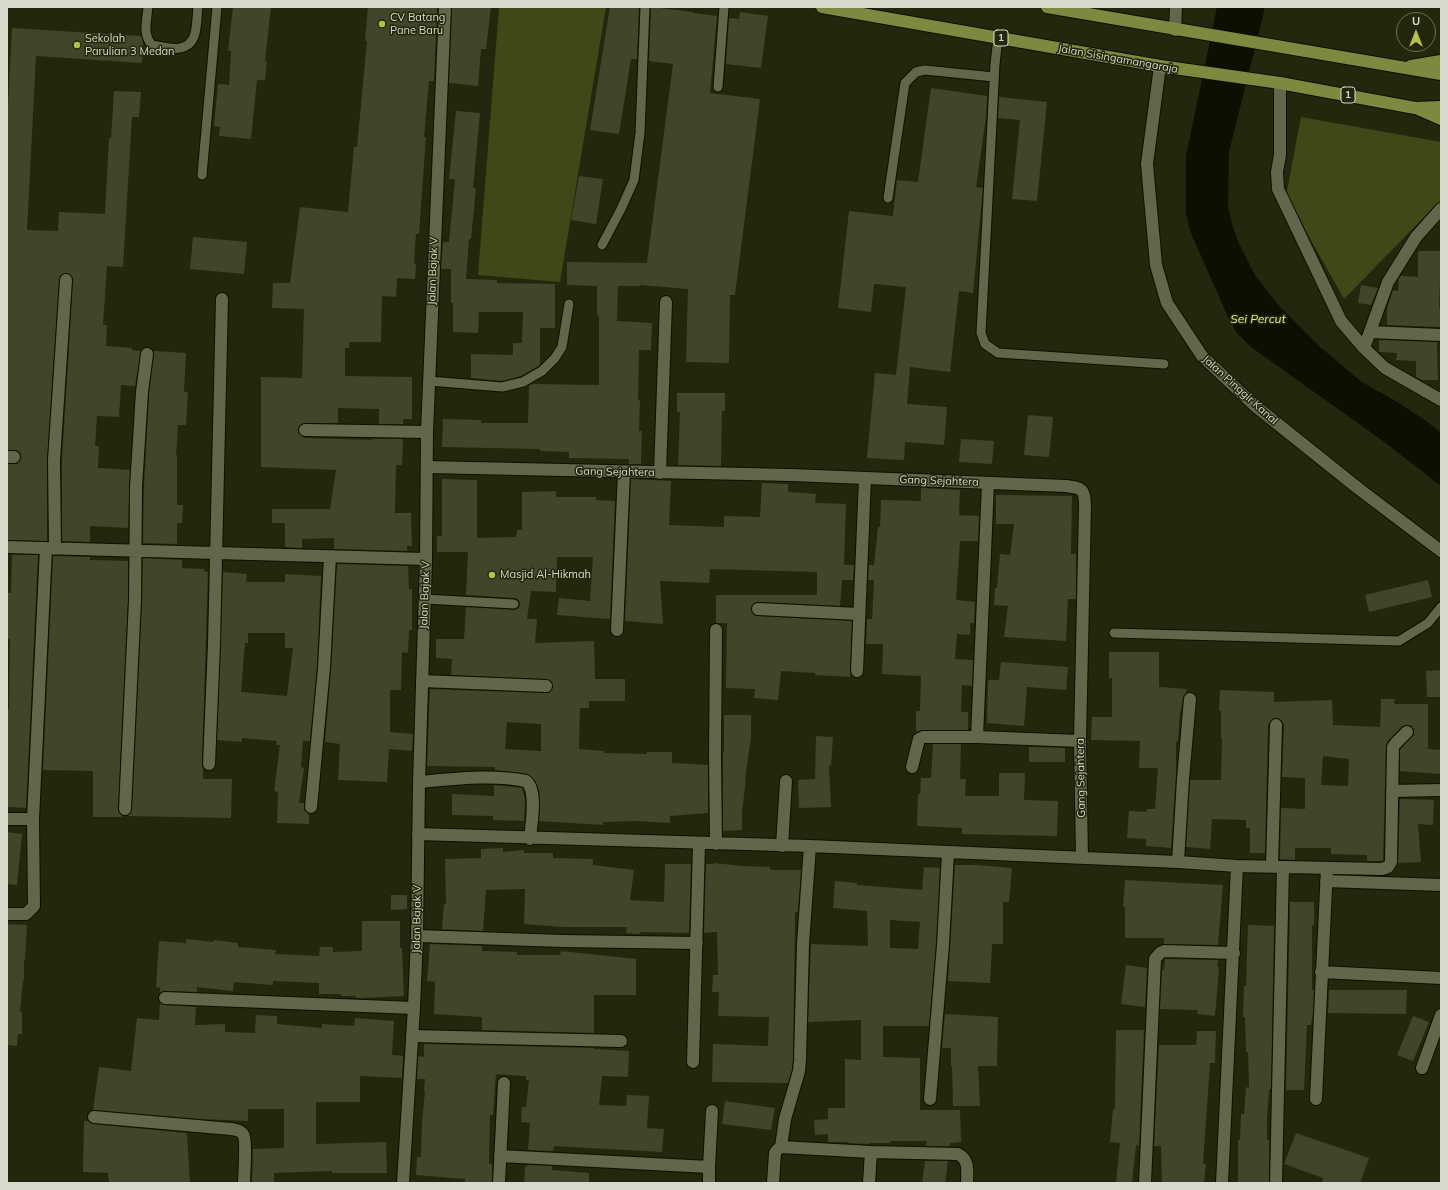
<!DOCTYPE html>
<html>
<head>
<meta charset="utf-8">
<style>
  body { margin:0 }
  #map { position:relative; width:1448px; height:1190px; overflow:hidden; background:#24270d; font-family:Mulish,sans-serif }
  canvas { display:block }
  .frame { position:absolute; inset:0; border:8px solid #d7daca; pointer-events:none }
  .north { position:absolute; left:1396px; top:12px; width:40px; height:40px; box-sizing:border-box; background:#24270d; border:1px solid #6c6f59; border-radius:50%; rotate:0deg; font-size:11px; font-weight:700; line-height:16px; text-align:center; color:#d7daca }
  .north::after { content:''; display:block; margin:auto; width:14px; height:18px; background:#b3c24b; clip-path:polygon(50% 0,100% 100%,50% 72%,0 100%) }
</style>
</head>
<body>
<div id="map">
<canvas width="1448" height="1190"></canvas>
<div class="frame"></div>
<div class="north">U</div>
</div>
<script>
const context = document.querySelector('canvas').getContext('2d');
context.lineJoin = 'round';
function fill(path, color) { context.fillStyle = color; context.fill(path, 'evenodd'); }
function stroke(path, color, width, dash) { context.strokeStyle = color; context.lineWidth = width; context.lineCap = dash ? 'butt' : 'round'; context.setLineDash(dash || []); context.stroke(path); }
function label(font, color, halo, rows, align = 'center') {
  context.font = font + ' Mulish,sans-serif'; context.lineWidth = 3; context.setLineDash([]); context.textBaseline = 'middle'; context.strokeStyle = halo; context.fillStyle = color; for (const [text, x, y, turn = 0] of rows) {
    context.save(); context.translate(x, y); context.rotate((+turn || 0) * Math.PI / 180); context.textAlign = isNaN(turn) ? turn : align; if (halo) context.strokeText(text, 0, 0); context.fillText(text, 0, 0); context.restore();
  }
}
fill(new Path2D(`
  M499,7H606L560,282L478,275Z
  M1301,117L1441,142V200L1344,299L1286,196Z`), '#414717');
fill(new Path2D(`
  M1217,7H1264V12L1229,152L1228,207L1232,224L1238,241L1255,275L1269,293L1280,307L1320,347L1362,382L1394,400L1425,420L1441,433V486L1383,441L1251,347L1237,333L1228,317L1190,231L1186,213V156Z`), '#0d1000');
fill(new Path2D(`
  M233,7H271L265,61H267L265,80H257L251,139L219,136L220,127L214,126L218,84L229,85L231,51H228Z
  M368,7H437L434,81H429L424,137H426L419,234H416L414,263L416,264L415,279L397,278L396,297L382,296L381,342H349V348H345V376L412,377V419H403V424H379V409L338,408V423H305L299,426L298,430L301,436L305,438L371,440V439H403L402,465H396L395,513H411L412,546H407V551L334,549V538L302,539V548L285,547V523H272V509H330L336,470L261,467V377L302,378L304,309L272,308L273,283H290L300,207L348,212L354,147H357L367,41H365Z
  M452,7H491L486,49H481L478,86L449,83Z
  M610,7H639L637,59H631L619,134L590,130Z
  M651,7L693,12V13L717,16L710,93L760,99L735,295H730L729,363L686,362L688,289L640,285V286H618L617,321L652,323L651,350H639L638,400H640L639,431H642L641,464H629V459L569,458V452L540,451V449L442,447L443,419L481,420V423H528L529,386L532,384L599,385V316L597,315V286L567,285V262L647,263L673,64L649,61Z
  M740,12L768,16L761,68L726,64L729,18L739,19Z
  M12,28L141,36L143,42L142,63L36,56L27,230L58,231L59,212L105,214L109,138H111L114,91L141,92L139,117H132L123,267L107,266L103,325H107L106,346L132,348V350L141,351L135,386L121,385L119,417L97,416L95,446H99L98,468L130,470L128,528L90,526V542L62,541V460L73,280L70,274L66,273L60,276L59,280L47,460V541L7,540V464H17L21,457V454L17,450H7V126Z
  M931,88L987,96L986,117L976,187L983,188L973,293L959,291L950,372L910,367L907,404L947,407L944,445L905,442L904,460L867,458L875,373L896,375L906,287L874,284L871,312L838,308L849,211L893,216L897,180L918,182Z
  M999,97L1047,102L1037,201L1012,199L1020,120L998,118Z
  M456,111L480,113L473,188H476L471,239H469L466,279L497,280V283L555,284V328H540V365L521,376L502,381L471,378V354L513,355V343H522L523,312H479L478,333L453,332V303H451V269H441L443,242H449L455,179H449Z
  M579,176L603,179L596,224L571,220Z
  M193,237L247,242L244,274L190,269Z
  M1418,251H1441L1439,307L1441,308V327L1387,325V308L1393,290L1398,291L1399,278L1401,276L1418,277Z
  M1361,285L1378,288L1371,305L1358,303Z
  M1379,340L1437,342L1438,380H1422L1416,377V361L1396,360L1397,353L1379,352Z
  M154,351L186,353L184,392H188L186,425H178L176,455H177V505H183L182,523H177V544L143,543L144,487L149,393Z
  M677,393H725V411H722L721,466L678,465L680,412H677Z
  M1028,415L1053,417L1049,457L1024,455Z
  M961,439L994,441L992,464L959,462Z
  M442,479L477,480V538L516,537L517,530H522V492L556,491V497H596V500L615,501L610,619L557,615L559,598L590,601L593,557H557L556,592L531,591L527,619H537L535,643L594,641L595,679H625V701H589V708H580L579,749L604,751V753L647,754V752H672V763L708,765V813L670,816V823L636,821L603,822V825L539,821L540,799L539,790L535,781L528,774L495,770V767L427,766L430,689L546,693L550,692L553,687L552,682L546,679L451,675L452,659L436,658V639H464L466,607L514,610L519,608L520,604L518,599L514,598L466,595L468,552H437V536H442ZM507,722L541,724V751L505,749Z
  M631,479L671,481L669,525L724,527V516L760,517L762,483L788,484V492L816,494L815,503L846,504L844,565H854L853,580H842L840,606L758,602L752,605L751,609L754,615L758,616L852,621L850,677L815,675V673L781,671L778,700L754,698L755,689L726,688L727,623H716V595H817V572L710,569L709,583L660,581L663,624L625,621Z
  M921,488L960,490L959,515L979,516L978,541H960L956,600L975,602L974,623H970V635L957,634L955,659L973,660L972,686L962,685L961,712H968V730H923L916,732V711H920L921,676L882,674L883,644H866L867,619H872L874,582L873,580H868L869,565H874L878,527H880L881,500L921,501Z
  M996,495L1072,496L1071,554H1076V599H1068L1066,641L1004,637L1008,606L994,605L995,588H997L1000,554L1010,555L1014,524H996Z
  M12,555H38L26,808L7,807V709H9L10,639H7V593H11Z
  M53,556L90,557V560L128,561V600L118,809L119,813L123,816L121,817H93V771L43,770Z
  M143,558L182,560V568L204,569V571L208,572L202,764L203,768V779H232L231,818L127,816L131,813L132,809L142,600Z
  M337,564L408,566L409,589H412V630H409L408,653L402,652L401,690H390V732L413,734L412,751L389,749L387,782L338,780L340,744L325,742L331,668Z
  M223,572L247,574L246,582H285V574L321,576L317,667L310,741H303L301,767L304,768L299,803H304V810L309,814V824L277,823L278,792L274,791L280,745H276L277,741L242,738V742L217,740ZM248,633H285V648H293L287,696L241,692L245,643H248Z
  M1428,580L1432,597L1369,612L1365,595Z
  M1109,652H1159V687L1187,689L1186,692L1183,698L1181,711H1180L1178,741H1176V774L1171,848L1146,846V839L1127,838L1129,811L1147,812V809H1155L1158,768H1139L1140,741L1091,740L1092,717H1112V678H1109Z
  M1001,662L1068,667L1066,690L1027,687L1024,726L987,723L988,680H999Z
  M1441,670V697H1427L1426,671Z
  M1220,690L1274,692V702L1332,700L1333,725L1380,727L1381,699H1395L1394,704H1428V749L1441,750L1440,774L1400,771V750L1414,734V730L1412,726L1409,725L1402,726L1387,742L1386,747L1383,861H1367V855L1331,854V848H1295V860L1280,859L1281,808L1305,809V778L1282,777L1284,725L1282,721L1277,718L1272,719L1268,725L1265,853H1250V828H1246V820L1212,819L1210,849L1186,847L1190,780H1221L1222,738H1221V711L1219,710ZM1323,756L1349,759L1348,786L1321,785Z
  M724,715H751V737L745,779H746L742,812V830L723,831V752H724Z
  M816,736L833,737L831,766H829L831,807L799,808L798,780L815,779Z
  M933,744H961L960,779H966L965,796H999V773H1025L1024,800L1058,801L1057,836L962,834V828L917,826L918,794H920L921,778H931Z
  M1029,747L1065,748V762H1029Z
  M494,785L522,788L525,800L524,821L493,820V816L452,815V794L494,796Z
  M1400,799L1434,800L1433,825L1418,824L1421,862L1398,863Z
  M7,832L22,834L17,885L7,884Z
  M503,848V852L524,850V853H553V858L593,859V865L634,870L630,900L664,902L665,864H691L689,933L640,932V934L626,933L627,927H563L524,924L525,889L486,890L483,931L442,929L444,904H446L445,859L481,858V849Z
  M714,863L742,866L770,867V870H801L798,912H795L793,1060L792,1070L788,1083L712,1082L713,1044L768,1046L769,1017L718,1016L719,992H712L713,975H718L717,932L704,933L706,864H714Z
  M955,865H977L1012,868L1009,902H1003V944H992L990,983L948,981Z
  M924,867L940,868L936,944L929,1026H883V1057L920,1058V1110H960L961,1142L950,1143V1146H926L927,1141H890V1143H869V1144L848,1143V1142H828V1134L815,1135L814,1120L828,1119V1108H845V1059L861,1060V1020L808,1022L811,944L868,946L867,911L833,908L835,881L857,883V885L922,890ZM890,920L920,922L918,949L890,948Z
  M1125,880L1223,885L1218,945L1164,944V938H1125V907H1123Z
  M391,895H407V909L391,910Z
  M1290,902H1314V925H1312V990H1314L1313,1013L1311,1025H1307L1304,1090H1286Z
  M362,921H400V948H402L404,996L361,998H356V996H341V994H319V983L273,981V985L234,982L233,991L197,987V992L165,991L160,992V988L156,987L159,941L186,943V939L213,942L214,940L238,943V947L276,950L275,954L319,956L320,947H333V952L362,951Z
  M8,924L27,925L25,960H24V980H23L20,1012H22V1034H18L17,1046L7,1045Z
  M1248,925L1274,926L1271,1089H1269L1267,1118V1140H1269V1183H1238V1140H1240L1241,1114H1244L1246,1087L1249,1088L1248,1052H1246L1245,1017H1243L1244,986H1246Z
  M430,944L482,946V951L517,952V955H560L561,951L636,959V995H594V1033L482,1030V1017L434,1014L435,982L427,981Z
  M1165,959L1218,960L1217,967H1219L1215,1016L1197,1014L1198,1010L1160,1009L1162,970H1164Z
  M1126,965L1147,968L1145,1007L1121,1004Z
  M1329,990H1407L1406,1014L1328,1013Z
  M160,1003L165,1005L196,1007L195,1025L225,1024V1032L255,1033L256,1015L277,1016V1024L322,1028V1024L354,1026L355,1018L394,1021L392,1055L403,1056L402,1078L360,1076V1102H316V1144L386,1142L387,1173H332V1171L274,1173V1183H252L253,1149L284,1148V1109H248V1121L200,1119L93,1110L99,1067L131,1071L137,1018L159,1020Z
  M945,1014L998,1017L997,1066H978L980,1106H953L952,1066H951V1048H942Z
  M1413,1016L1429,1022L1413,1061L1397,1055Z
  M1116,1030H1144L1139,1146L1136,1145L1132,1183H1116L1120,1143L1110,1142L1113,1109H1115Z
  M1197,1031H1216L1215,1063H1210L1203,1164H1206L1204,1183H1185V1182L1162,1183L1161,1146H1154L1159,1045H1196Z
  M424,1044L594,1048V1049L629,1051L628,1077L602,1076L599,1105L626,1106L627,1095L649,1096L647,1128L664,1129L662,1152L554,1146L553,1151L528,1150L530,1123L521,1122L522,1107H526L529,1080H526V1076L496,1074L493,1115H490L489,1164H492V1183H465V1179L416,1175L417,1157H421L422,1123L425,1091H424L425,1079H417L418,1056L424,1057Z
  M725,1101L775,1108L771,1130L722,1124Z
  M84,1121H88L93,1124L187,1133L190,1183H109L108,1173L83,1172Z
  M1296,1133L1369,1158L1360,1183H1322L1323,1178L1284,1164Z
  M925,1161H948L945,1183H922Z
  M527,1165L552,1166V1170L589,1173V1183H524L525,1166L527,1167Z`), '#41452a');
const service = new Path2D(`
  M148,7C147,20 142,34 152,45C160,46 172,50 180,48C199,45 196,22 198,7
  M998,38L995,64L981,333L985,344L998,353L1164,364
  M718,87L724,7
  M202,175L217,7
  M888,198L905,83L916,72L925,70L994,77
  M602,245L621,209L634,180L640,133L645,7
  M429,381L502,387L523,382L542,371L555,358L562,347L569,304
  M425,599L514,604
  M1114,633L1399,641L1428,623L1441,607`);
const minor = new Path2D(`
  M1175,30L1176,7
  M1160,66L1147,164L1156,265L1167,303L1202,356L1254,405L1359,489L1441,551
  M1280,83V155L1277,172L1278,189L1341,321L1364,348L1385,368L1441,400
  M1370,332L1441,335
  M1364,348L1388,282L1416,237L1441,209
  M305,430L427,432
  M7,457H14
  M427,467L791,475L1066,486C1082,488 1085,489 1085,506L1080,741L1082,858
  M660,473L666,302
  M988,483L977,737L1080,741
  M7,547L426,559
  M55,548L54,460L66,280
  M758,609L859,614
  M617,630L624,472
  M716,630L715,756L716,844
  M857,671L865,478
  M422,681L546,686
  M209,764L214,644L222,299
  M912,767L919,739L923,737H977
  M419,782C454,779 492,774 526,781C538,790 531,825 530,839
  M1392,791L1441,790
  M311,807L324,668L330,557
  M125,809L135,600L136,487L142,392L147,354
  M7,819H33
  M418,834L810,846L1178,862L1237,866L1382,869L1388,867L1391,862L1393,747L1396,743L1407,732
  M782,846L786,781
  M1178,862L1183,779L1190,699
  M1272,866L1276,725
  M1326,881L1441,885
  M7,914H26L34,906L33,819L46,548
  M417,936L563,941L697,943
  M1321,972L1441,978
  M165,998L414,1008
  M412,1036L621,1041
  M693,1062L699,844
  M1422,1068L1441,1015
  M930,1099L943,945L948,853
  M1316,1099L1327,868
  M94,1117L231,1129C236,1130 240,1130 243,1134C247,1140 244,1174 244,1183
  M781,1147L785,1119L799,1071L800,1060L803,944L810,846
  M500,1156L709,1167V1183
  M709,1167L712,1111
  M499,1183L504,1083
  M773,1183L775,1153L777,1150L781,1147L871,1152L958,1154C970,1160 967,1172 967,1183
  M869,1183L871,1152
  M1145,1183L1155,959L1160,953L1164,951L1234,953
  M1222,1183L1237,866
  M1276,1183L1283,867`);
const tertiary = new Path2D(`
  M403,1183L414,1008L417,936L419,782L426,559L427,432L445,7`);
const trunk = new Path2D(`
  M822,7L1160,66L1280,83L1415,108L1441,107
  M1047,7L1441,74
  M1411,66L1441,61
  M1416,108L1441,119`);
stroke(service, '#0d1000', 11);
stroke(minor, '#0d1000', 14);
stroke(tertiary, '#0d1000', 14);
stroke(trunk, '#0d1000', 14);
stroke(service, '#62674b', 9);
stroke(minor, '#62674b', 12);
stroke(tertiary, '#62674b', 12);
stroke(trunk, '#7e883f', 12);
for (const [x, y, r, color] of [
  [382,24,4,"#b3c24b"],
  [77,45,4,"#b3c24b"],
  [492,575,4,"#b3c24b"]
]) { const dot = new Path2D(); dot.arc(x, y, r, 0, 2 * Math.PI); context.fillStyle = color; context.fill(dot); stroke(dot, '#24270d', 1.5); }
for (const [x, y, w] of [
  [1001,38,14],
  [1348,95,14]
]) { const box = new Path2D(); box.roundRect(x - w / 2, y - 8, w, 16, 3); context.fillStyle = '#24270d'; context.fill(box); stroke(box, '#d7daca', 1); }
label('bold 10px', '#d7daca', null, [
  ["1",1001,38],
  ["1",1348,95]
]);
label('11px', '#d7daca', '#24270d', [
  ["CV Batang",390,18],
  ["Pane Baru",390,31],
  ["Sekolah",85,39],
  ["Parulian 3 Medan",85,52],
  ["Masjid Al-Hikmah",500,575]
], 'left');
label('11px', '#d7daca', '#24270d', [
  ["Jalan Sisingamangaraja",1118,59,10],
  ["Jalan Bajak V",433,271,-88],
  ["Jalan Pinggir Kanal",1240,390,42],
  ["Gang Sejahtera",615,472,1],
  ["Gang Sejahtera",939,481,2],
  ["Jalan Bajak V",425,595,-88],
  ["Gang Sejahtera",1081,778,-91],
  ["Jalan Bajak V",417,919,-89]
]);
label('italic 12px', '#dcea91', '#24270d', [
  ["Sei Percut",1258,319]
]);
</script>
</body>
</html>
